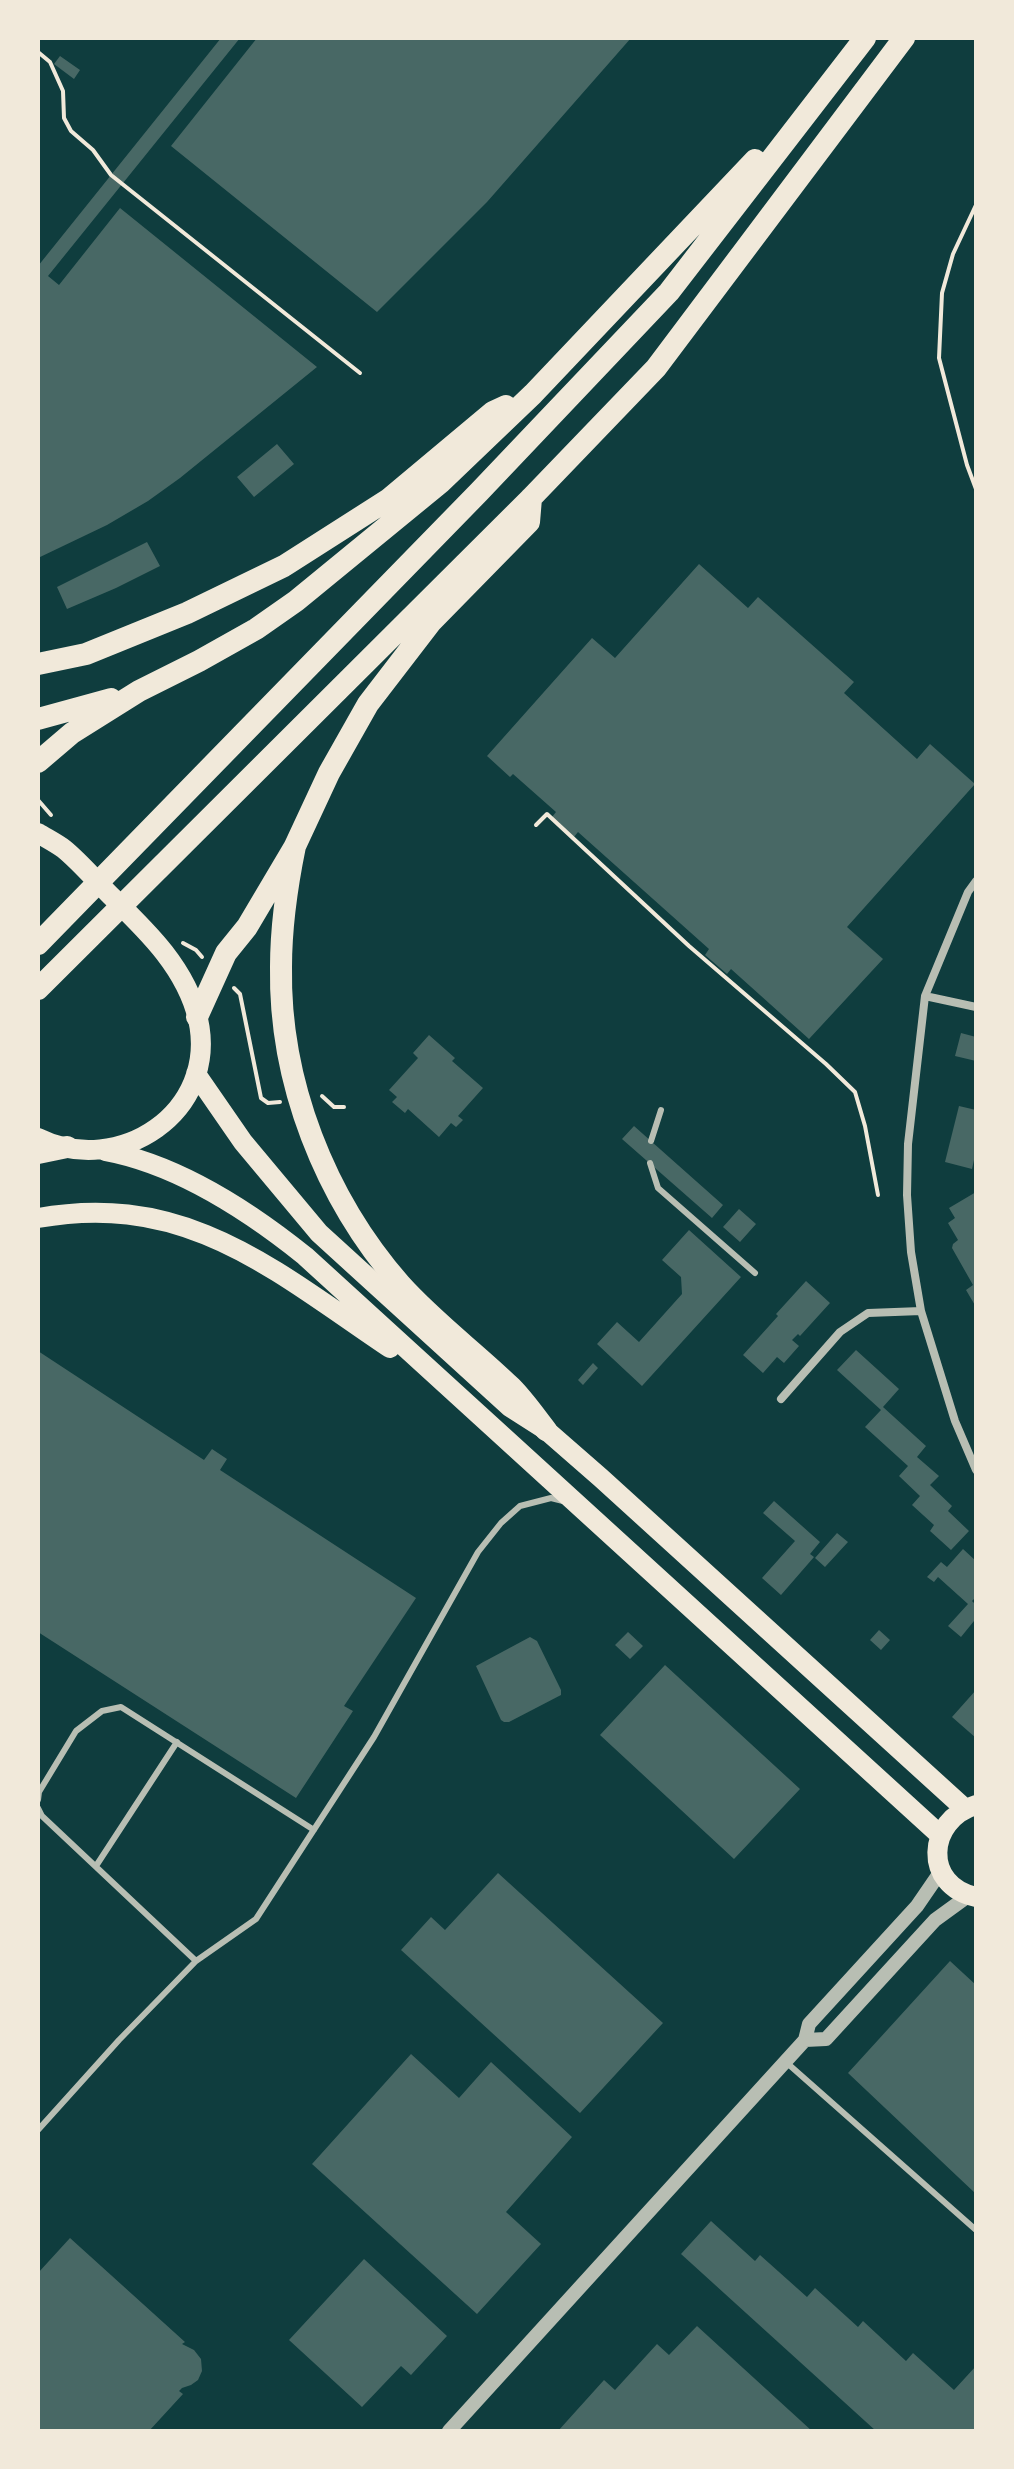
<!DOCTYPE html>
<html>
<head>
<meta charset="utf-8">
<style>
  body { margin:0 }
  #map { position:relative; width:1014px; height:2469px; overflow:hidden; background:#0f3d3e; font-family:Roboto,sans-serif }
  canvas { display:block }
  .frame { position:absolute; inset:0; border:40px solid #f1e9da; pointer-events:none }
</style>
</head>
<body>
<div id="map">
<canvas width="1014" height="2469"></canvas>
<div class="frame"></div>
</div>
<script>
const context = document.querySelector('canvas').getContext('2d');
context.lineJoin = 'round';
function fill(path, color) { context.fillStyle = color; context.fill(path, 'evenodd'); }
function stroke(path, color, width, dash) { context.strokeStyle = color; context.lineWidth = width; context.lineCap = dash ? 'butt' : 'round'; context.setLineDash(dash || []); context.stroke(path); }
fill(new Path2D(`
  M221,38H240L48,276L59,285L120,208L317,367L180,478L148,501L107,525L38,558V266Z
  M257,38H631L487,202L377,312L171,146Z
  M60,56L80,70L74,79L54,64Z
  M277,444L294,464L254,497L237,477Z
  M147,542L160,566L116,588L67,609L57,587Z
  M699,564L748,608L758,597L854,682L844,693L917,759L930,744L975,784L847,927L883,959L809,1039L731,969L727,974L705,955L709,949L578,832L574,837L552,817L556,812L513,774L510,777L487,756L592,638L615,658Z
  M961,1033L976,1037V1061L955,1056Z
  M429,1035L455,1058L452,1061L483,1088L458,1116L463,1120L456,1127L451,1123L439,1137L408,1109L405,1113L392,1102L397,1097L389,1090L418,1058L413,1053Z
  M959,1106L976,1110V1151L972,1169L945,1162Z
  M634,1126L723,1205L712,1218L622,1139Z
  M976,1192V1307L966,1290L973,1285L952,1248L953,1244L958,1240L948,1223L955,1218L949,1208Z
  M739,1209L756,1224L740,1242L723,1227Z
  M689,1230L741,1277L642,1386L597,1344L617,1322L639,1342L682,1294L681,1277L662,1260Z
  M806,1281L830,1303L800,1336L798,1334L792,1340L799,1346L784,1363L777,1357L763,1373L743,1355L778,1316L776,1314Z
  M856,1350L899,1389L883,1407L926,1446L917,1457L939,1476L930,1485L952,1506L948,1511L969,1531L951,1550L930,1531L934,1525L912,1505L920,1496L899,1476L908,1466L865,1427L881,1410L837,1370Z
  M38,1351L204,1460L212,1449L227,1459L220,1470L416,1598L344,1706L353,1711L296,1798L38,1632Z
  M593,1363L598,1368L583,1385L578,1380Z
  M774,1501L820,1542L810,1554L814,1557L781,1595L762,1578L795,1541L763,1513Z
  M837,1533L848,1542L825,1567L815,1558Z
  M963,1549L976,1561V1597L972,1601L976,1605V1623L974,1621L961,1637L948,1626L968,1604L938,1577L934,1582L927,1577L941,1562L947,1567Z
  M879,1630L890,1640L881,1650L870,1640Z
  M628,1632L643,1646L630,1659L615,1645Z
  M530,1637L537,1641L561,1690V1695L509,1722H504L501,1720L476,1666Z
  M665,1665L800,1789L734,1859L600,1735Z
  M976,1690V1738L952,1717Z
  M498,1873L663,2023L580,2113L401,1950L431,1917L445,1930Z
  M950,1961L976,1985V2194L848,2073Z
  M411,2054L459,2098L491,2062L572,2137L506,2212L541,2244L477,2314L312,2164Z
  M711,2221L755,2261L760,2255L807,2297L815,2288L858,2327L863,2321L906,2361L913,2353L954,2390L976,2366V2431H876L681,2254Z
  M70,2238L185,2342L182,2344L194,2350L201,2359L202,2371L198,2380L191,2385L182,2388L179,2391L183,2394L149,2431H38V2273Z
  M364,2259L447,2336L411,2375L401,2366L362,2407L289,2340Z
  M697,2326L812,2431H558L604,2380L615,2390L657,2344L669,2355Z`), '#486865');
stroke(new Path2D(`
  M38,52L50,62L63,91L64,118L71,131L93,150L111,175L360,373
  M976,205L953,254L942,293L939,358L967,465L976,489
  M38,800L51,815
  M536,825L547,814L689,946L826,1064L855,1092L865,1126L878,1195
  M183,943L196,950L202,957
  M234,988L240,994L261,1098L268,1103L280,1102
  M322,1096L334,1107H344`), '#f1e9da', 4);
stroke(new Path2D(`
  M651,1141L661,1110
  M650,1163L658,1188L755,1273
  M38,1800L39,1792L76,1731L102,1711L121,1707L314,1830
  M38,1808L42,1816L196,1961
  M96,1866L177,1742
  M787,2063L976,2230
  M38,2130L119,2040L196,1961L256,1919L374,1737L478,1552L501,1523L520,1506L551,1498L563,1501`), '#b8beb3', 6);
stroke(new Path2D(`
  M976,881L968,892L925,996L908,1144L907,1195L911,1252L921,1311L955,1421L976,1470
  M925,996L976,1007
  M781,1399L840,1332L868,1313L921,1311`), '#b8beb3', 8);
stroke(new Path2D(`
  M805,2040L826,2039L935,1920L968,1896
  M449,2431L805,2040L809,2024L917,1906L941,1871`), '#b8beb3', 14);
stroke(new Path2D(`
  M38,833C46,838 56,843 64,849C81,863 96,881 111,896C147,931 186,968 198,1019C219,1112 119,1178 38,1138
  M196,1074L243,1142L319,1233L510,1407L546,1430L601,1478L964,1808
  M105,1151C176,1164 249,1211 305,1256L940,1835
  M38,1218C187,1191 275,1271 390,1348
  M976,1805C926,1820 923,1886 976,1897`), '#f1e9da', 20);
stroke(new Path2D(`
  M38,664L86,654L187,613L284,566L389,499L493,412L506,406
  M38,719L111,699
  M38,762L72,733L139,691L199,661L256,629L296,601L440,483L533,394L755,160
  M295,846C287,885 281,927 281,967C279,1082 325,1198 400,1284C434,1322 475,1352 511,1387C524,1400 535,1416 546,1430
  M38,944L479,492L669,292L865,38
  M38,989L531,498L656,368L904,38
  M197,1017L226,953L247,927L295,846L329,773L368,704L431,622L529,522L531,498
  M38,1153L67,1147`), '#f1e9da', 22);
</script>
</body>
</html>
